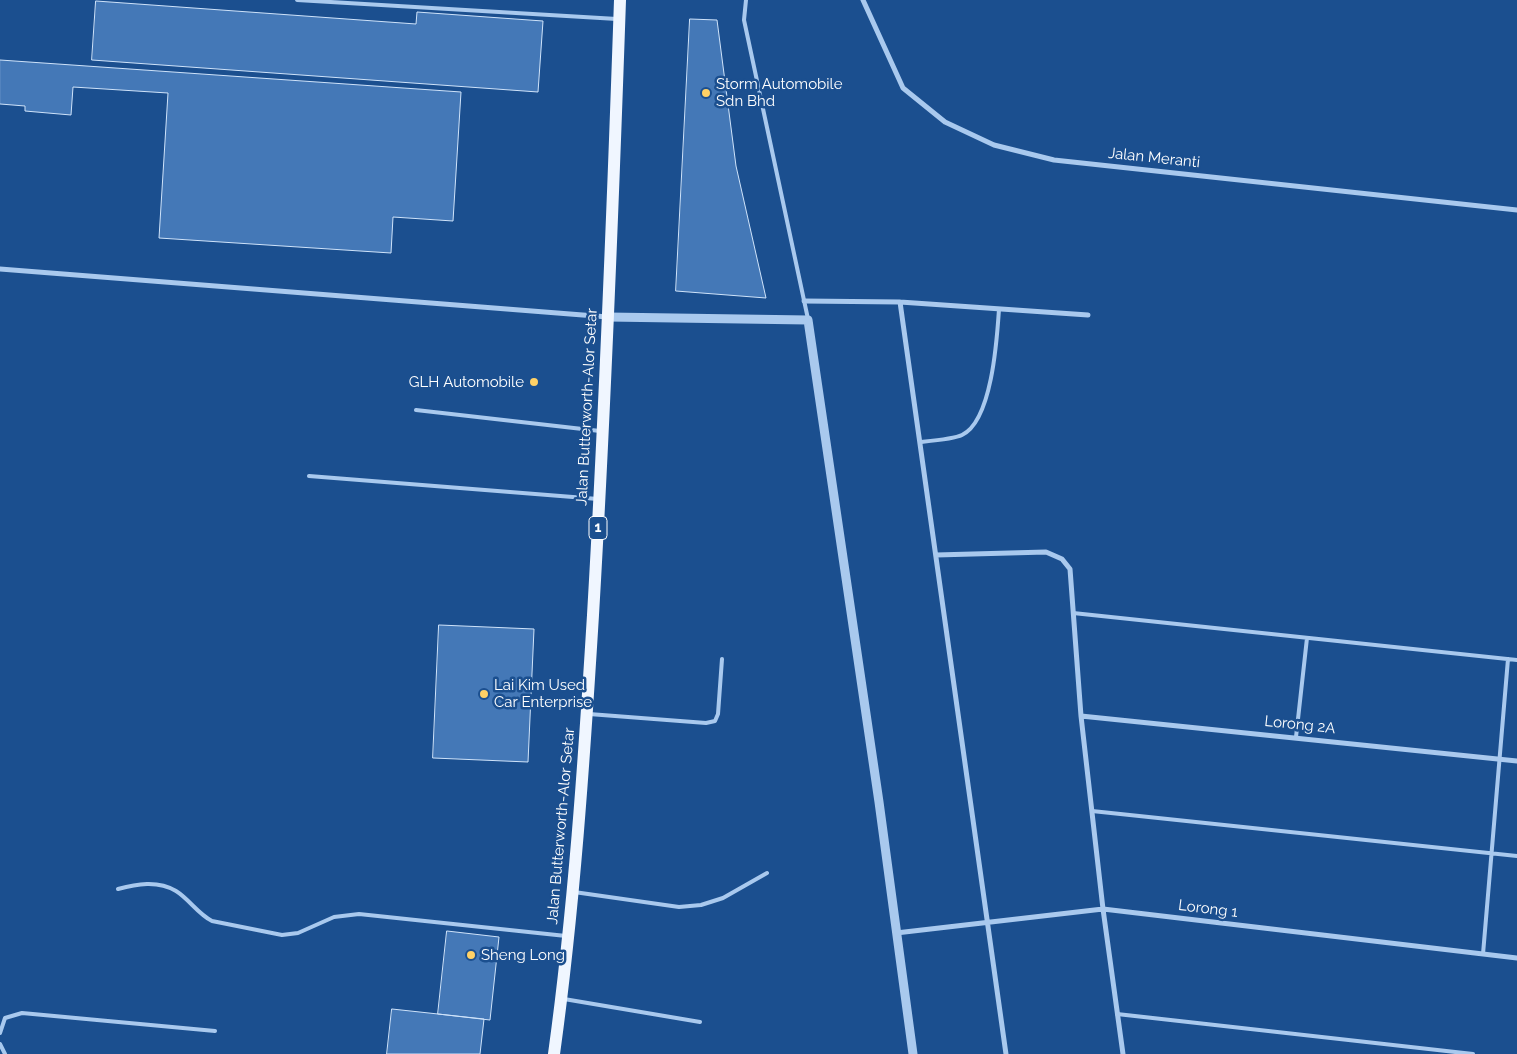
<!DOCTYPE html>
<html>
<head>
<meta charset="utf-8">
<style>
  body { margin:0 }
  canvas { display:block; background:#1b4f8f }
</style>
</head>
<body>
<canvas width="1517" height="1054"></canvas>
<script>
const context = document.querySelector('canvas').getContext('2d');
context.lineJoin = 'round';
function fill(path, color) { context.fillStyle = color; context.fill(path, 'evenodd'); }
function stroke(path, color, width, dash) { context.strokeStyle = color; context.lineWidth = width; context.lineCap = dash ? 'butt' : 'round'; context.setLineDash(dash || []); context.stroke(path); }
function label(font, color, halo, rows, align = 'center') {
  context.font = font + ' Raleway,sans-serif'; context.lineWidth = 5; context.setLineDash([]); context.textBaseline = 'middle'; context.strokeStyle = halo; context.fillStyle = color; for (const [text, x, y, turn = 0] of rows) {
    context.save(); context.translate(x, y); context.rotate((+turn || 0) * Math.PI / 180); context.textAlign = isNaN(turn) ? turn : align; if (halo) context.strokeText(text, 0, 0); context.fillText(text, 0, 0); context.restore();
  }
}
const building = new Path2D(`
  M96,1L416,24L417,12L543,21L538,92L92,60Z
  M690,19L717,20L736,166L766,298L676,291Z
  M0,60L461,92L453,221L393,217L391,253L159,238L168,93L73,87L71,115L25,111V106L0,104Z
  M439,625L534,629L528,762L433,758Z
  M447,931L499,937L490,1020L438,1014Z
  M392,1009L484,1019L480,1054H387Z`);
fill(building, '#4478b7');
stroke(building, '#cfe3fa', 1);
stroke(new Path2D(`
  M297,0L617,19
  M746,0L744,20L808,319
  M416,410L600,431
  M920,442C930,441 954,439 962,435C992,421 997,339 999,309
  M309,476L598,499
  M1073,613L1517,660
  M589,714L706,723L715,721L718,714L722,659
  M1296,737L1307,638
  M1092,811L1517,856
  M118,889C136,884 158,880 176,891C189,899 198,914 212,921L282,935L298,933L334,917L359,914L566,936
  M574,892L679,907L701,905L723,898L767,873
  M1483,954L1508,659
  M564,999L700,1022
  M1117,1014L1473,1054
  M0,1033L5,1018L22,1013L215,1031
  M0,1044L5,1054`), '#a9c9ee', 4);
stroke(new Path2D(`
  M863,0L903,88L945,122L994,145L1054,160L1517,210
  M0,269L608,317
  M804,301L900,302L1088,315
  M900,302L1006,1054
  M936,555L1046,552L1062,559L1070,569L1081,716L1103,909L1123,1054
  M1081,716L1517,761
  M896,933L1103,909L1517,958`), '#a9c9ee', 5);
stroke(new Path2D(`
  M608,317L808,320L879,802L913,1054`), '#a9c9ee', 9);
stroke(new Path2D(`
  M554,1054C574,909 584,762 593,615C605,410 613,205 620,0`), '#f0f6ff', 12);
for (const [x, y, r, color] of [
  [706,93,5,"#ffd166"],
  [534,382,5,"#ffd166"],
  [484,694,5,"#ffd166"],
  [471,955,5,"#ffd166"]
]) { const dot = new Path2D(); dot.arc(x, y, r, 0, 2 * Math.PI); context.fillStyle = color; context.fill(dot); stroke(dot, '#1b4f8f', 2); }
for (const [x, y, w] of [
  [598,528,18]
]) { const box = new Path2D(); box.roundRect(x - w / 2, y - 11.5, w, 23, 4); context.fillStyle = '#1b4f8f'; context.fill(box); stroke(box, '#fff', 1); }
label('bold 14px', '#fff', null, [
  ["1",598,528]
]);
label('15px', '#fff', '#1b4f8f', [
  ["Storm Automobile",716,84],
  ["Sdn Bhd",716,101],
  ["GLH Automobile",524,382,"right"],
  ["Lai Kim Used",494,685],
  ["Car Enterprise",494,702],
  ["Sheng Long",481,955]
], 'left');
label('15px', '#fff', '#1b4f8f', [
  ["Jalan Meranti",1154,158,6],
  ["Jalan Butterworth-Alor Setar",587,407,-87],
  ["Lorong 2A",1300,725,6],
  ["Jalan Butterworth-Alor Setar",561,826,-85],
  ["Lorong 1",1208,909,7]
]);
</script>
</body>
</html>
